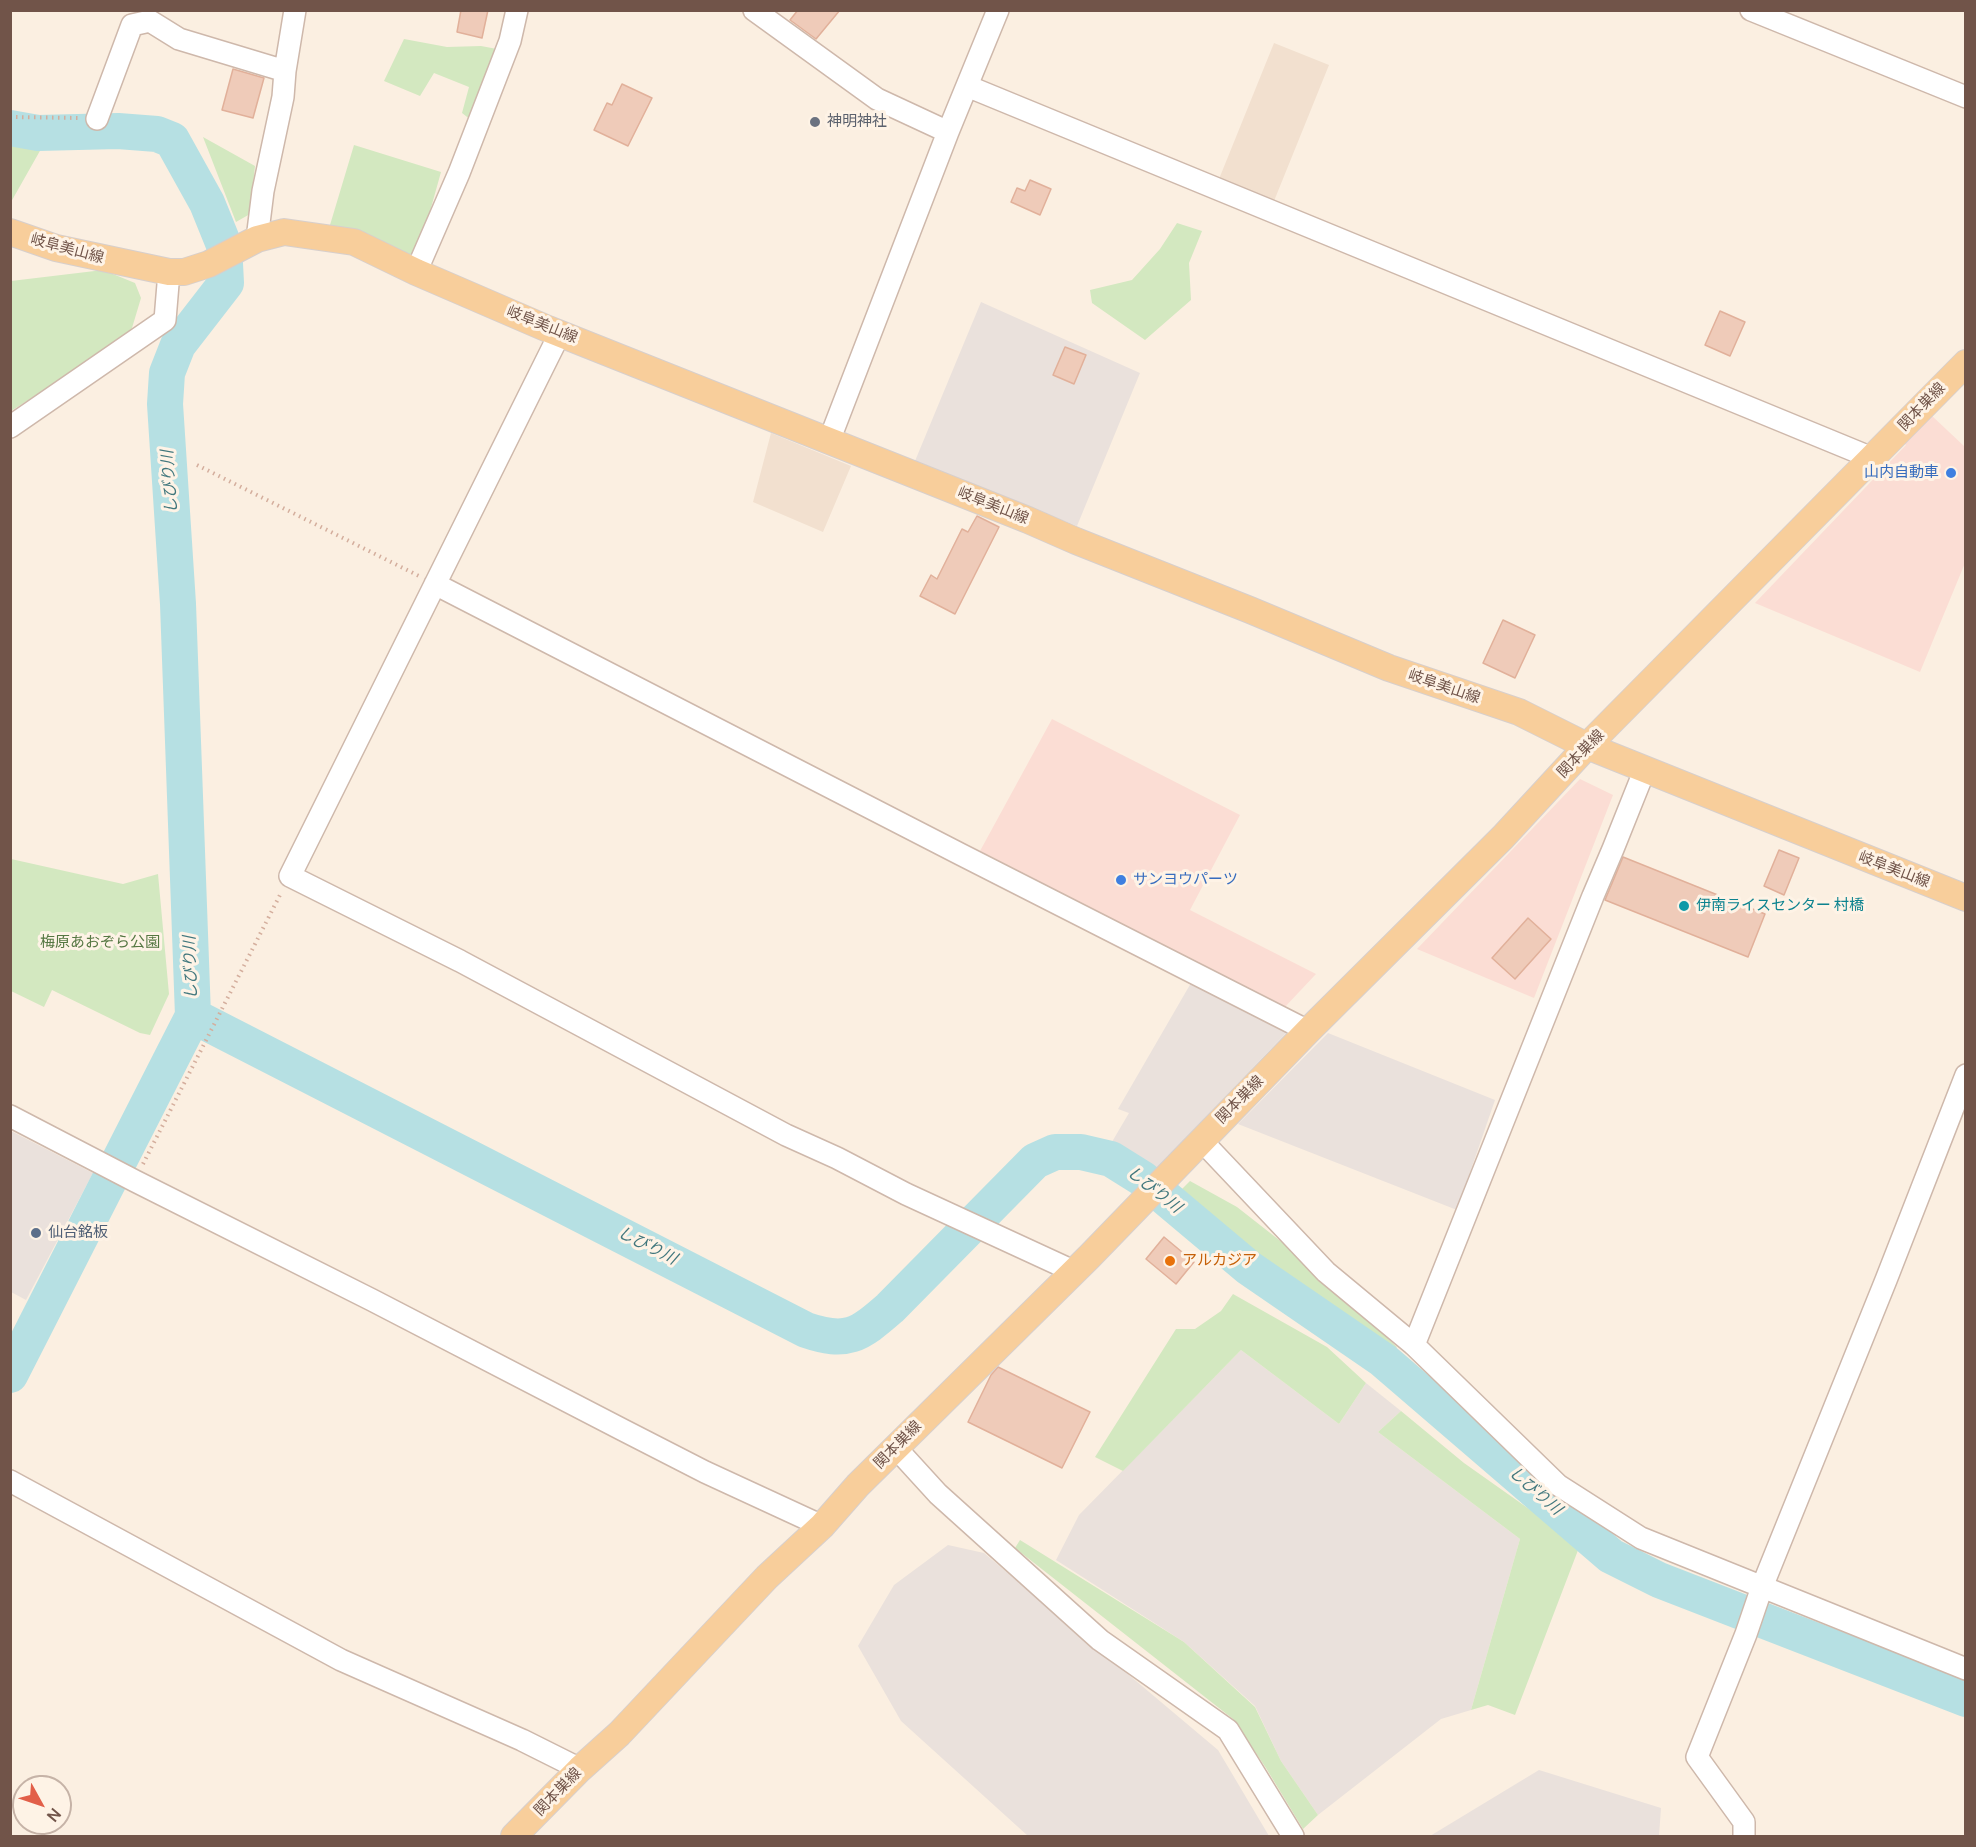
<!DOCTYPE html>
<html>
<head>
<meta charset="utf-8">
<style>
  body { margin:0 }
  #map { position:relative; width:1976px; height:1847px; overflow:hidden; background:#fbefe1; font-family:Manrope,sans-serif }
  canvas { display:block }
  .frame { position:absolute; inset:0; border:12px solid #715449; pointer-events:none }
  .north { position:absolute; left:12px; top:1775px; width:60px; height:60px; box-sizing:border-box; background:#fef3e6; border:2px solid #c6b3a7; border-radius:50%; rotate:130deg; font-size:16px; font-weight:700; line-height:24px; text-align:center; color:#715449 }
  .north::after { content:''; display:block; margin:auto; width:21px; height:27px; background:#e25f49; clip-path:polygon(50% 0,100% 100%,50% 72%,0 100%) }
</style>
</head>
<body>
<div id="map">
<canvas width="1976" height="1847"></canvas>
<div class="frame"></div>
<div class="north">N</div>
</div>
<script>
const context = document.querySelector('canvas').getContext('2d');
context.lineJoin = 'round';
function fill(path, color) { context.fillStyle = color; context.fill(path, 'evenodd'); }
function stroke(path, color, width, dash) { context.strokeStyle = color; context.lineWidth = width; context.lineCap = dash ? 'butt' : 'round'; context.setLineDash(dash || []); context.stroke(path); }
function label(font, color, halo, rows, align = 'center') {
  context.font = font + ' Manrope,"Noto Sans JP",sans-serif'; context.lineWidth = 6; context.setLineDash([]); context.textBaseline = 'middle'; context.strokeStyle = halo; context.fillStyle = color; for (const [text, x, y, turn = 0] of rows) {
    context.save(); context.translate(x, y); context.rotate((+turn || 0) * Math.PI / 180); context.textAlign = isNaN(turn) ? turn : align; if (halo) context.strokeText(text, 0, 0); context.fillText(text, 0, 0); context.restore();
  }
}
fill(new Path2D(`
  M1274,43L1329,65L1274,201L1219,179Z
  M771,433L851,466L823,532L753,502Z`), '#f2e0cf');
fill(new Path2D(`
  M1930,414L1965,447V563L1920,672L1755,603L1906,445L1903,442Z
  M1052,719L1240,815L1190,910L1316,974L1284,1008L980,851Z
  M1580,779L1613,795L1534,998L1417,949Z`), '#fbddd4');
fill(new Path2D(`
  M981,302L1140,373L1077,526L915,461Z
  M1191,983L1286,1033L1151,1174L1106,1152L1129,1113L1118,1109Z
  M1328,1033L1495,1100L1457,1210L1238,1124Z
  M11,1131L93,1173L26,1300L11,1292Z
  M1241,1350L1339,1424L1366,1383L1401,1411L1378,1432L1520,1539L1471,1710L1441,1719L1318,1815L1281,1761L1255,1706L1184,1642L1056,1560L1079,1515Z
  M948,1545L984,1553L1218,1750L1269,1836H1028L901,1721L858,1646L894,1585Z
  M1539,1770L1661,1808L1659,1836H1430Z`), '#eae1dc');
fill(new Path2D(`
  M404,39L447,47L481,46L497,49L471,120L462,113L469,87L434,73L420,96L384,81Z
  M203,137L255,166L250,214L236,222Z
  M11,139L41,149L11,202L10,140Z
  M354,145L441,172L417,258L330,225Z
  M1177,223L1202,231L1189,263L1191,300L1145,340L1092,303L1090,290L1132,280L1160,249Z
  M103,270L135,283L141,298L132,328L121,341L11,411V281Z
  M11,859L123,884L158,874L169,994L150,1035L140,1033L52,990L44,1007L11,991Z
  M1190,1181L1237,1207L1297,1254L1397,1347L1392,1355L1173,1198Z
  M1233,1294L1327,1347L1366,1383L1339,1424L1241,1350L1123,1471L1095,1457L1176,1329H1195L1221,1311Z
  M1401,1411L1464,1463L1580,1545L1515,1715L1488,1705L1471,1710L1520,1539L1378,1432Z
  M1020,1540L1184,1642L1255,1707L1281,1761L1318,1815L1303,1829L1266,1768L1233,1719L1015,1548Z`), '#d3e8c0');
stroke(new Path2D(`
  M10,128L38,133L118,131L157,134L172,140L207,203L224,245L226,283L178,345L167,373L165,404L178,604L193,1016L10,1375
  M193,1016L806,1330C847,1344 859,1335 890,1308L1035,1161L1055,1152H1081L1111,1159L1143,1179L1249,1268L1383,1360L1611,1556L1659,1580L1966,1699`), '#b6e0e3', 36);
const building = new Path2D(`
  M461,10H488L482,38L457,32Z
  M798,10H840L816,39L790,20Z
  M233,69L264,78L253,118L222,110Z
  M622,84L652,98L628,146L594,130L607,103L612,105Z
  M1030,180L1051,189L1040,215L1011,202L1017,188L1025,191Z
  M1720,311L1745,322L1730,356L1705,345Z
  M1065,347L1086,355L1074,384L1053,375Z
  M977,516L999,527L955,614L920,596L931,575L937,579L962,529L968,532Z
  M1503,620L1535,635L1515,678L1483,663Z
  M1779,850L1799,858L1784,895L1764,886Z
  M1623,857L1765,914L1748,957L1605,900Z
  M1528,918L1551,939L1515,979L1492,958Z
  M1164,1237L1194,1262L1176,1284L1146,1259Z
  M998,1367L1090,1412L1062,1468L968,1422L991,1375Z`);
fill(building, '#efcbb9');
stroke(building, '#e1b09a', 1.5);
const minor = new Path2D(`
  M754,10L877,99L948,132
  M1751,10L1966,97
  M967,86L1872,458
  M97,119L132,25L150,21L179,39L285,71
  M257,239L263,191L283,97L285,71L295,10
  M416,272L459,173L510,41L517,10
  M560,333L290,876L460,961L786,1135L837,1158L906,1194L1073,1271
  M10,427L165,320L169,272
  M829,441L948,132L998,10
  M435,584L960,854L1308,1031
  M10,1116L135,1181L372,1300L623,1430L705,1472L822,1526
  M1201,1140L1326,1272L1414,1345L1558,1485L1641,1538L1966,1669
  M1414,1345L1593,896L1613,849L1645,769
  M896,1448L938,1494L1100,1640L1228,1730L1293,1836
  M10,1481L341,1660L522,1740L580,1769
  M1744,1836V1822L1697,1757L1746,1634L1762,1587L1886,1280L1966,1075`);
const major = new Path2D(`
  M10,232L56,248L169,272H184L209,264L257,239L284,232L354,242L416,272L548,329L1028,520L1076,541L1250,610L1389,668L1519,712L1587,746L1966,898
  M514,1836L580,1769L619,1734L767,1577L822,1526L858,1485L1089,1257L1308,1031L1503,837L1587,746L1966,363`);
stroke(minor, '#ceb8ab', 24);
stroke(major, '#d7cfcc', 28);
stroke(new Path2D(`
  M10,117L79,118
  M197,465L419,576
  M143,1164L281,893`), '#d4ae9d', 4, [1.5, 4.5]);
stroke(minor, '#fff', 21);
stroke(major, '#f8ce9b', 26);
for (const [x, y, r, color] of [
  [815,122,6,"#6b7280"],
  [1951,473,6,"#3f7fe0"],
  [1121,880,6,"#3f7fe0"],
  [1684,906,6,"#0f9aa8"],
  [36,1233,6,"#5c6f8a"],
  [1170,1261,6,"#e8710a"]
]) { const dot = new Path2D(); dot.arc(x, y, r, 0, 2 * Math.PI); context.fillStyle = color; context.fill(dot); stroke(dot, '#fef3e6', 2); }
label('15px', '#5b616d', '#fef3e6', [
  ["神明神社",827,122]
], 'left');
label('15px', '#715449', '#fef3e6', [
  ["岐阜美山線",67,249,15],
  ["岐阜美山線",542,325,22],
  ["関本巣線",1922,407,-46],
  ["岐阜美山線",993,506,22],
  ["岐阜美山線",1444,687,19],
  ["関本巣線",1581,754,-46],
  ["岐阜美山線",1894,870,21],
  ["関本巣線",1240,1100,-45],
  ["関本巣線",898,1445,-45],
  ["関本巣線",558,1792,-46]
]);
label('15px', '#366cbe', '#fef3e6', [
  ["山内自動車",1939,473],
  ["サンヨウパーツ",1133,880,"left"]
], 'right');
label('15px', '#0d838f', '#fef3e6', [
  ["伊南ライスセンター 村橋",1696,906]
], 'left');
label('15px', '#557742', '#fef3e6', [
  ["梅原あおぞら公園",100,943]
]);
label('15px', '#4e5e75', '#fef3e6', [
  ["仙台銘板",48,1233]
], 'left');
label('15px', '#c56008', '#fef3e6', [
  ["アルカジア",1182,1261]
], 'left');
label('italic 16px', '#41777d', '#fef3e6', [
  ["しびり川",170,482,-94],
  ["しびり川",191,968,-92],
  ["しびり川",1154,1190,38],
  ["しびり川",647,1246,27],
  ["しびり川",1535,1491,41]
]);
</script>
</body>
</html>
